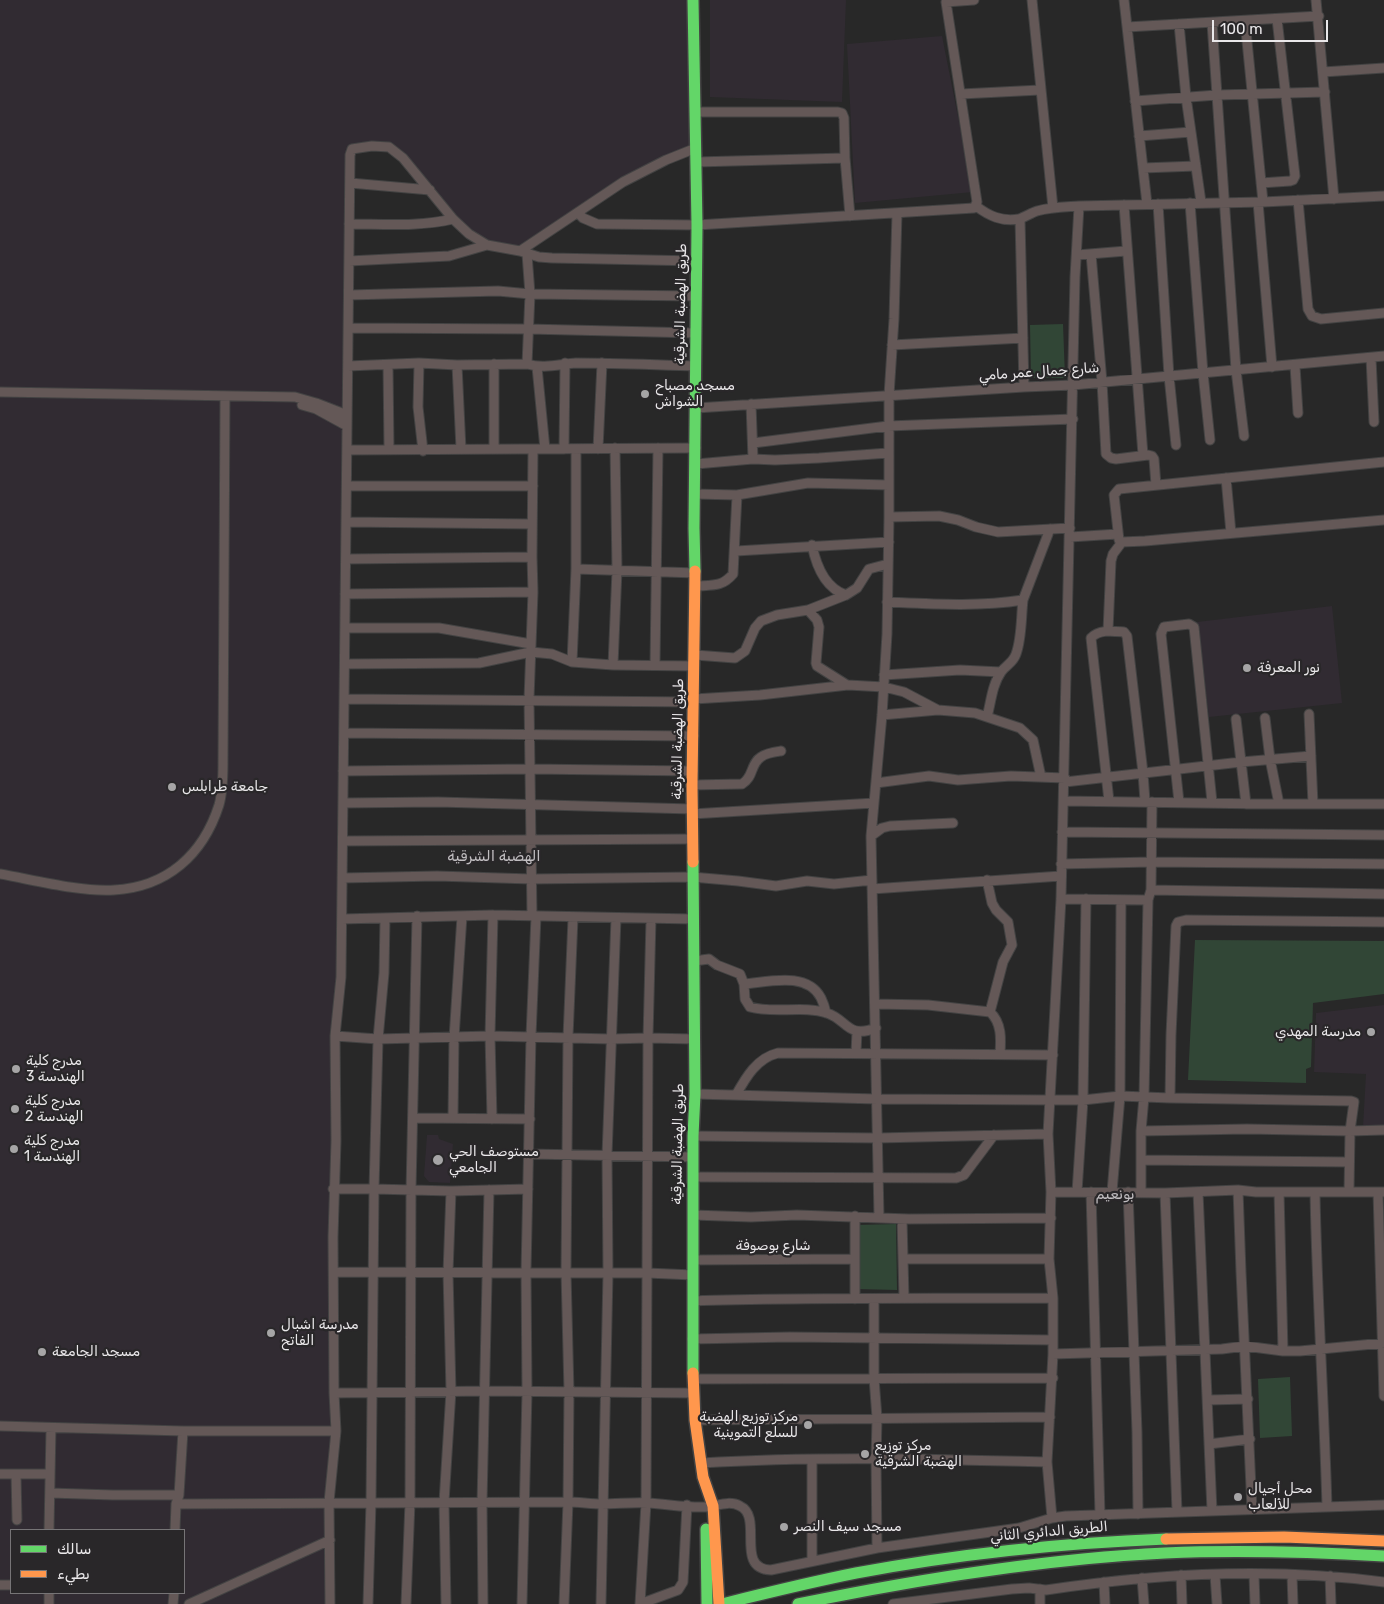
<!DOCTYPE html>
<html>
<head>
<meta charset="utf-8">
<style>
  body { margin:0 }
  #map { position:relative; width:1384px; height:1604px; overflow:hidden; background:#282828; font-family:Rubik,Vazirmatn,sans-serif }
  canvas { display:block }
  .legend { position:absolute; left:10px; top:1529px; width:175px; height:65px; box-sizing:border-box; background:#292729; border:1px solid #767476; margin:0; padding:6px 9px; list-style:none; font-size:15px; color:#eae8ea }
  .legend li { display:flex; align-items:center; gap:10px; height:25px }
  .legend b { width:25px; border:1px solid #767476 }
  .scale { position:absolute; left:1212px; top:20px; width:116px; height:22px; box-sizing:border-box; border:2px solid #eae8ea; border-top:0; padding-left:6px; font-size:15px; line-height:18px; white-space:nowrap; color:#eae8ea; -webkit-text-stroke:4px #292729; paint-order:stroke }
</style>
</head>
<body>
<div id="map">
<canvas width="1384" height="1604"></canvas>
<ul class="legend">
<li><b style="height:6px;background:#63d668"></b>سالك</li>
<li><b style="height:6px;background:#ff974d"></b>بطيء</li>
</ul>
<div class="scale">100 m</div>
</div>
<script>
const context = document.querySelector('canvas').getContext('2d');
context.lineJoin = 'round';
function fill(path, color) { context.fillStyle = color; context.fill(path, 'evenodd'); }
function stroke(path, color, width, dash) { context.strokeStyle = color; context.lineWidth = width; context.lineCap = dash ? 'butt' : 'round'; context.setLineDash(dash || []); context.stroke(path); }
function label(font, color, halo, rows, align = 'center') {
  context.font = font + ' Rubik,Vazirmatn,sans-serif'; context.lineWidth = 4.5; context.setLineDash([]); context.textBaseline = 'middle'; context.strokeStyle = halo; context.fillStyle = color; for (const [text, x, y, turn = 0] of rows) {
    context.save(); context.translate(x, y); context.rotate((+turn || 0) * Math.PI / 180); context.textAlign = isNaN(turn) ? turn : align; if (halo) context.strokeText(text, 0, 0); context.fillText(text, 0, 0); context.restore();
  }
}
fill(new Path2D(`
  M0,0H693L696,148L666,160L520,251L507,249L469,234L389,147L352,149L341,977L335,1036L334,1393L329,1502L330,1604H0ZM11,1530H184V1593H11Z
  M710,0H846L842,102L710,97Z
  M942,36L973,192L855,203L847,44Z
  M1332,606L1342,703L1209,717L1197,622Z
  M1384,1005V1126L1363,1127L1366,1074L1314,1072L1316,1013Z
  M427,1135H438L439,1139L453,1144L450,1183L429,1182L424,1176Z`), '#312b32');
fill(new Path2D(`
  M1063,324L1065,378H1031L1030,325Z
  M1195,940L1384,941V994L1313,1003L1311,1067L1306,1069V1083L1188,1080Z
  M896,1224L897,1290L858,1289L857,1225Z
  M1290,1377L1292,1436L1260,1438L1258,1379Z`), '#314636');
const street = new Path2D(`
  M1032,0L1053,208
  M1124,0L1147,204
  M1316,0L1334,199
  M1245,21L1263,202
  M1212,23L1236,370L1244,436
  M1179,24L1186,97L1201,202
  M1127,27L1319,16
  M1323,72L1384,68
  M961,94L1040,90
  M1135,101L1217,95L1325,92
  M696,112H838L842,113L844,118L845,158L850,216
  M1139,136L1191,132
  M696,162L845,158
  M1143,168L1196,166
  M350,183L430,190
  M1261,183L1290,181L1293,180L1295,176L1277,19
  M1298,200L1308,309L1312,316L1321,319L1384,313
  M1258,202L1272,367
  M1190,203L1203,373L1210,440
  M1158,204L1169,376L1176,445
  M1124,205L1143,455
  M976,206C989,216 1002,222 1019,219C1025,217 1031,213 1037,211C1051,207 1065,207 1079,206L1263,202L1384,196
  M578,213L583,218L597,224L697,225L974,208L977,202L946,2L974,0
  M1020,219L1024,387
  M349,224C384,224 419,227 453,219
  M520,251L539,257L552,258L697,261
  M527,254L530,294L527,364
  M1091,254L1102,382L1106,454L1111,458L1116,459L1148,455L1152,456L1154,459L1156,485
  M1077,255L1126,251
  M349,261L449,256L487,245
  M349,295L498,291L530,294L696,296
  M348,328L528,329L696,333
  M892,345L1023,338
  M1371,358L1374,422
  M419,363L418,407L423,451
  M494,364V449
  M388,365L389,449
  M457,365L461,449
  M348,366L419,363L457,365L527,364C543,369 560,364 576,363C616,363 656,365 696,366
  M1295,366L1298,413
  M537,367L545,449
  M0,392L295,397L316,403L347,415
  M751,404L753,459
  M302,405L316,409L347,426
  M696,408L1024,387L1073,385L1384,356
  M753,443L888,426L1073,419
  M564,449L565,363
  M576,449V569L572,662L613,665L694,666
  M598,449L602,363
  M347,450L696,448
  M1384,462L1119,489L1114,495L1119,540L1122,542L1145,541L1384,520
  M696,464L753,459L775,460L819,458L888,453
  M1226,478L1231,533
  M347,486H533
  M695,494L737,495L808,483L889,485
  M889,517L939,516L958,520L976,527L998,532L1070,528
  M346,522L532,524
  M1070,537L1118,534
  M812,545C816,565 825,588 846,595L857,588L869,569L888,564
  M736,551L889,542
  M346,559L532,557
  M576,569L696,573
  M696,586C713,585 722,587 733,574L737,495
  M345,594L533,592
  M887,602C932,604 978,607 1023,600L1050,529
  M808,610L817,620L819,627L816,663L817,666L847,685
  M345,628H439L531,644
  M1108,631L1111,561L1113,554L1122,542
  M695,655L735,658L745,651L755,628L761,621L777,615L808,610L846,595
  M345,664L479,663L531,652L552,654L572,662
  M613,665L617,570L615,448
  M655,665L658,448
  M884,675L960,670L1001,672
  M344,699L694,702
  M694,699L760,695L848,685L884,687L904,692L938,710
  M1309,714L1313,804
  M882,715L938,710L975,713L1020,728L1033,740L1041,777
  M987,717C991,702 992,685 1001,672C1006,665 1013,663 1016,654C1022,638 1021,617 1023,600
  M1265,718L1270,759L1279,804
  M1236,719L1246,804
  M344,733L694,736
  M343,771L530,769L693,771
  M1065,782L1241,762L1311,756
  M876,783L929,776L958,780L1011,776L1065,778
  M692,785L742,784C754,777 750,764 761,757C766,753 774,752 781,751
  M1064,801L1264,804H1384
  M1109,801L1091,638C1099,629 1113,631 1124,632L1127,636L1143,773L1145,801
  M1179,802L1161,634L1164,627L1189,624L1194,627L1212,802
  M343,803L438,802L692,809
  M692,814L874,803
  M1062,832L1384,835
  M871,836L882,828L890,826L953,823
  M343,841L692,839
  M1061,864L1151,862L1384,864
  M0,874C34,880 80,892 114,890C167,887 203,855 219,805C223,791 223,777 223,763L225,396
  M342,878L437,876L531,879L692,877L738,881L776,886L807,881L834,884L872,880
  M987,880L992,903L996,910L1008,922L1012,945L1003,962L990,1012
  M872,889L1061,876
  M1151,890L1384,894
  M1061,899L1148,900
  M532,916L529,699L533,592L532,557L533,449
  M342,919L493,915L693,919
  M694,961L709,959L717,965L740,974L744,984L745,999L750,1007C774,1014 803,1005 827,1013C848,1020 847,1039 876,1028
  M744,984C768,982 807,971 821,998C823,1002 825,1008 826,1013
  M875,1004L928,1005L990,1012C1002,1023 1001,1039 1000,1054
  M335,1036L378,1039L490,1036L611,1039L648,1038L694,1039
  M856,1053L857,1031
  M695,1094L877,1099L1051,1100H1083L1120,1096L1170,1098L1351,1101L1354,1102L1350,1131L1349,1192
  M736,1095C746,1077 757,1058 778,1053L1053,1055
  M1170,1098L1171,1035L1176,926L1178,922L1186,920L1384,922
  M413,1118L530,1119
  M453,1118L454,1038L462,916
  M492,1119L490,1036L493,915
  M1141,1131L1247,1129L1350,1131L1384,1130
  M693,1136L878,1138L1048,1134
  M529,1154L693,1157
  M1141,1160L1349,1162
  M693,1177L956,1178L964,1175L994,1135
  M333,1189H374L451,1191L528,1189
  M1238,1190L1241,1272L1252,1509
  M1051,1192L1165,1193L1238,1190L1256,1192H1384
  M1077,1192L1083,1100L1086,899
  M1091,1192L1100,1515
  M1112,1192L1120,1096L1121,900
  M1128,1192L1137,1432L1138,1514
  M1141,1192V1131L1144,1097L1148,900L1151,890L1152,802
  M1198,1192L1212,1511
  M1279,1192L1283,1351
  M1378,1192L1384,1396
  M1165,1193L1177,1512
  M1315,1193C1317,1298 1324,1402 1327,1507
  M693,1215L751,1217L797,1215L909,1219L1051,1218
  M855,1216V1299
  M879,1217L871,836L882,715L887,634L889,517V395L894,319L897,213
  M902,1219L904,1298
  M904,1259H1049
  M693,1260L854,1259
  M334,1272L647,1273L693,1275
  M874,1300V1378L877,1418L876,1459L877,1548
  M693,1301C813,1297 933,1299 1053,1298
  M692,1339L790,1337L1053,1340
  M1053,1354L1222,1349L1245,1346L1283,1351H1300L1384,1343
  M693,1379L1053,1378
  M334,1393L485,1391L693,1393
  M1208,1400L1248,1399
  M695,1420L1050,1417
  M0,1426L183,1431H336
  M1209,1444L1250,1439
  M701,1463C816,1456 932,1459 1047,1462
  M0,1474H49
  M16,1474L17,1520
  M50,1493L113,1495H179
  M176,1504L568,1502C579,1502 591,1504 602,1504C618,1504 633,1502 648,1503C667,1504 687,1508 706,1507C717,1506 729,1500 740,1506C764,1517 734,1569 771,1570L877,1548L1019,1528L1052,1518L1066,1516L1384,1505
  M1052,1518L1047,1462L1053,1354V1298L1049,1259L1051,1192L1048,1134L1061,899L1071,451L1075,277L1079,206
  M49,1530L51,1428
  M175,1530L176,1504L179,1495L183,1431
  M812,1561V1460
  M1181,1575L1182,1604
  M1215,1575L1217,1604
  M1254,1575L1255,1604
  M1292,1575L1293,1604
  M1330,1576L1331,1604
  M1142,1578L1144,1604
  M1104,1582L1105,1604
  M0,1585H11
  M1040,1589V1604
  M49,1593V1604
  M173,1604L174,1593
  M189,1604L330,1540
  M330,1604L329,1502L336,1431L334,1393L333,1237L336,1141L335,1036L341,977L350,155L352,149L372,146L389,147L403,158L453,219L469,234L487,245L520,251L623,182L666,160L696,148
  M368,1604L371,1502L374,1189L378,1039L384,973L385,918
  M406,1604L410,1502L411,1190L417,916
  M446,1604L444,1502L451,1391L448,1273L451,1191
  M483,1604L482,1503L489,1190
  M522,1604L527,1392L526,1272L531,1036L536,916
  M564,1604L568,1502L569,1392L566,1272L568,1037L573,918
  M601,1604L608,1273L607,1155L616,918
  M640,1604L646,1503L648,1038L651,919
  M640,1604L678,1590L683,1582L687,1505
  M893,1604L1012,1589L1029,1588L1046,1590C1157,1573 1273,1567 1384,1582`);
const fast = new Path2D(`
  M693,0L697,225L694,528L695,571
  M693,862L695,1094L693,1136V1373
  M706,1529L707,1604
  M722,1604C766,1593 811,1582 856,1573C958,1554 1062,1543 1166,1539
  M798,1604C919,1579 1041,1559 1165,1553C1238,1550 1311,1552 1384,1556`);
const slow = new Path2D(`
  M693,862L692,785L695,571
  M693,1373L695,1420L703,1477L713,1506L719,1604
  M1166,1539L1284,1537L1384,1541`);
stroke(street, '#434343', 11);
stroke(fast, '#434343', 14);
stroke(slow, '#434343', 14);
stroke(street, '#645857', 9);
stroke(fast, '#63d668', 11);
stroke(slow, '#ff974d', 11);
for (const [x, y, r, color] of [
  [645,394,5,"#a6a5a6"],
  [1247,668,5,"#a6a5a6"],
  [172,787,5,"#a6a5a6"],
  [1371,1032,5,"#a6a5a6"],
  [16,1069,5,"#a6a5a6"],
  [15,1109,5,"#a6a5a6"],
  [14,1149,5,"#a6a5a6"],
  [438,1160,6,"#a6a5a6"],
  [271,1333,5,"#a6a5a6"],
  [42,1352,5,"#a6a5a6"],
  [808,1425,5,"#a6a5a6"],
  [865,1454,5,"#a6a5a6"],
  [1238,1497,5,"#a6a5a6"],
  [784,1527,5,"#a6a5a6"]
]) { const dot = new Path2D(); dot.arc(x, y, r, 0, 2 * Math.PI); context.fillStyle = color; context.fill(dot); stroke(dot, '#292729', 2); }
label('14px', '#eae8ea', '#292729', [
  ["طريق الهضبة الشرقية",681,304,-89],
  ["شارع جمال عمر مامي",1039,372,-4],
  ["طريق الهضبة الشرقية",678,739,-89],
  ["طريق الهضبة الشرقية",678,1144,-89],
  ["شارع بوصوفة",773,1246],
  ["الطريق الدائري الثاني",1049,1532,-5]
]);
label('14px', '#eae8ea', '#292729', [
  ["مسجد مصباح",655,386],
  ["الشواش",655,402],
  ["نور المعرفة",1257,668],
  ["جامعة طرابلس",182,787],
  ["مدرسة المهدي",1361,1032,"right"],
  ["مدرج كلية",26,1061],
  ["الهندسة 3",26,1077],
  ["مدرج كلية",25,1101],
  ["الهندسة 2",25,1117],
  ["مدرج كلية",24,1141],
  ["الهندسة 1",24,1157],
  ["مستوصف الحي",449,1152],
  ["الجامعي",449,1168],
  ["مدرسة اشبال",281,1325],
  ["الفاتح",281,1341],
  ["مسجد الجامعة",52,1352],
  ["مركز توزيع الهضبة",798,1417,"right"],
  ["للسلع التموينية",798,1433,"right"],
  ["مركز توزيع",875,1446],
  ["الهضبة الشرقية",875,1462],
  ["محل أجيال",1248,1489],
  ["للألعاب",1248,1505],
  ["مسجد سيف النصر",794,1527]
], 'left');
label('15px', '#c1bec1', '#292729', [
  ["الهضبة الشرقية",494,857],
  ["بونعيم",1115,1195]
]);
</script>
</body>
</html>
